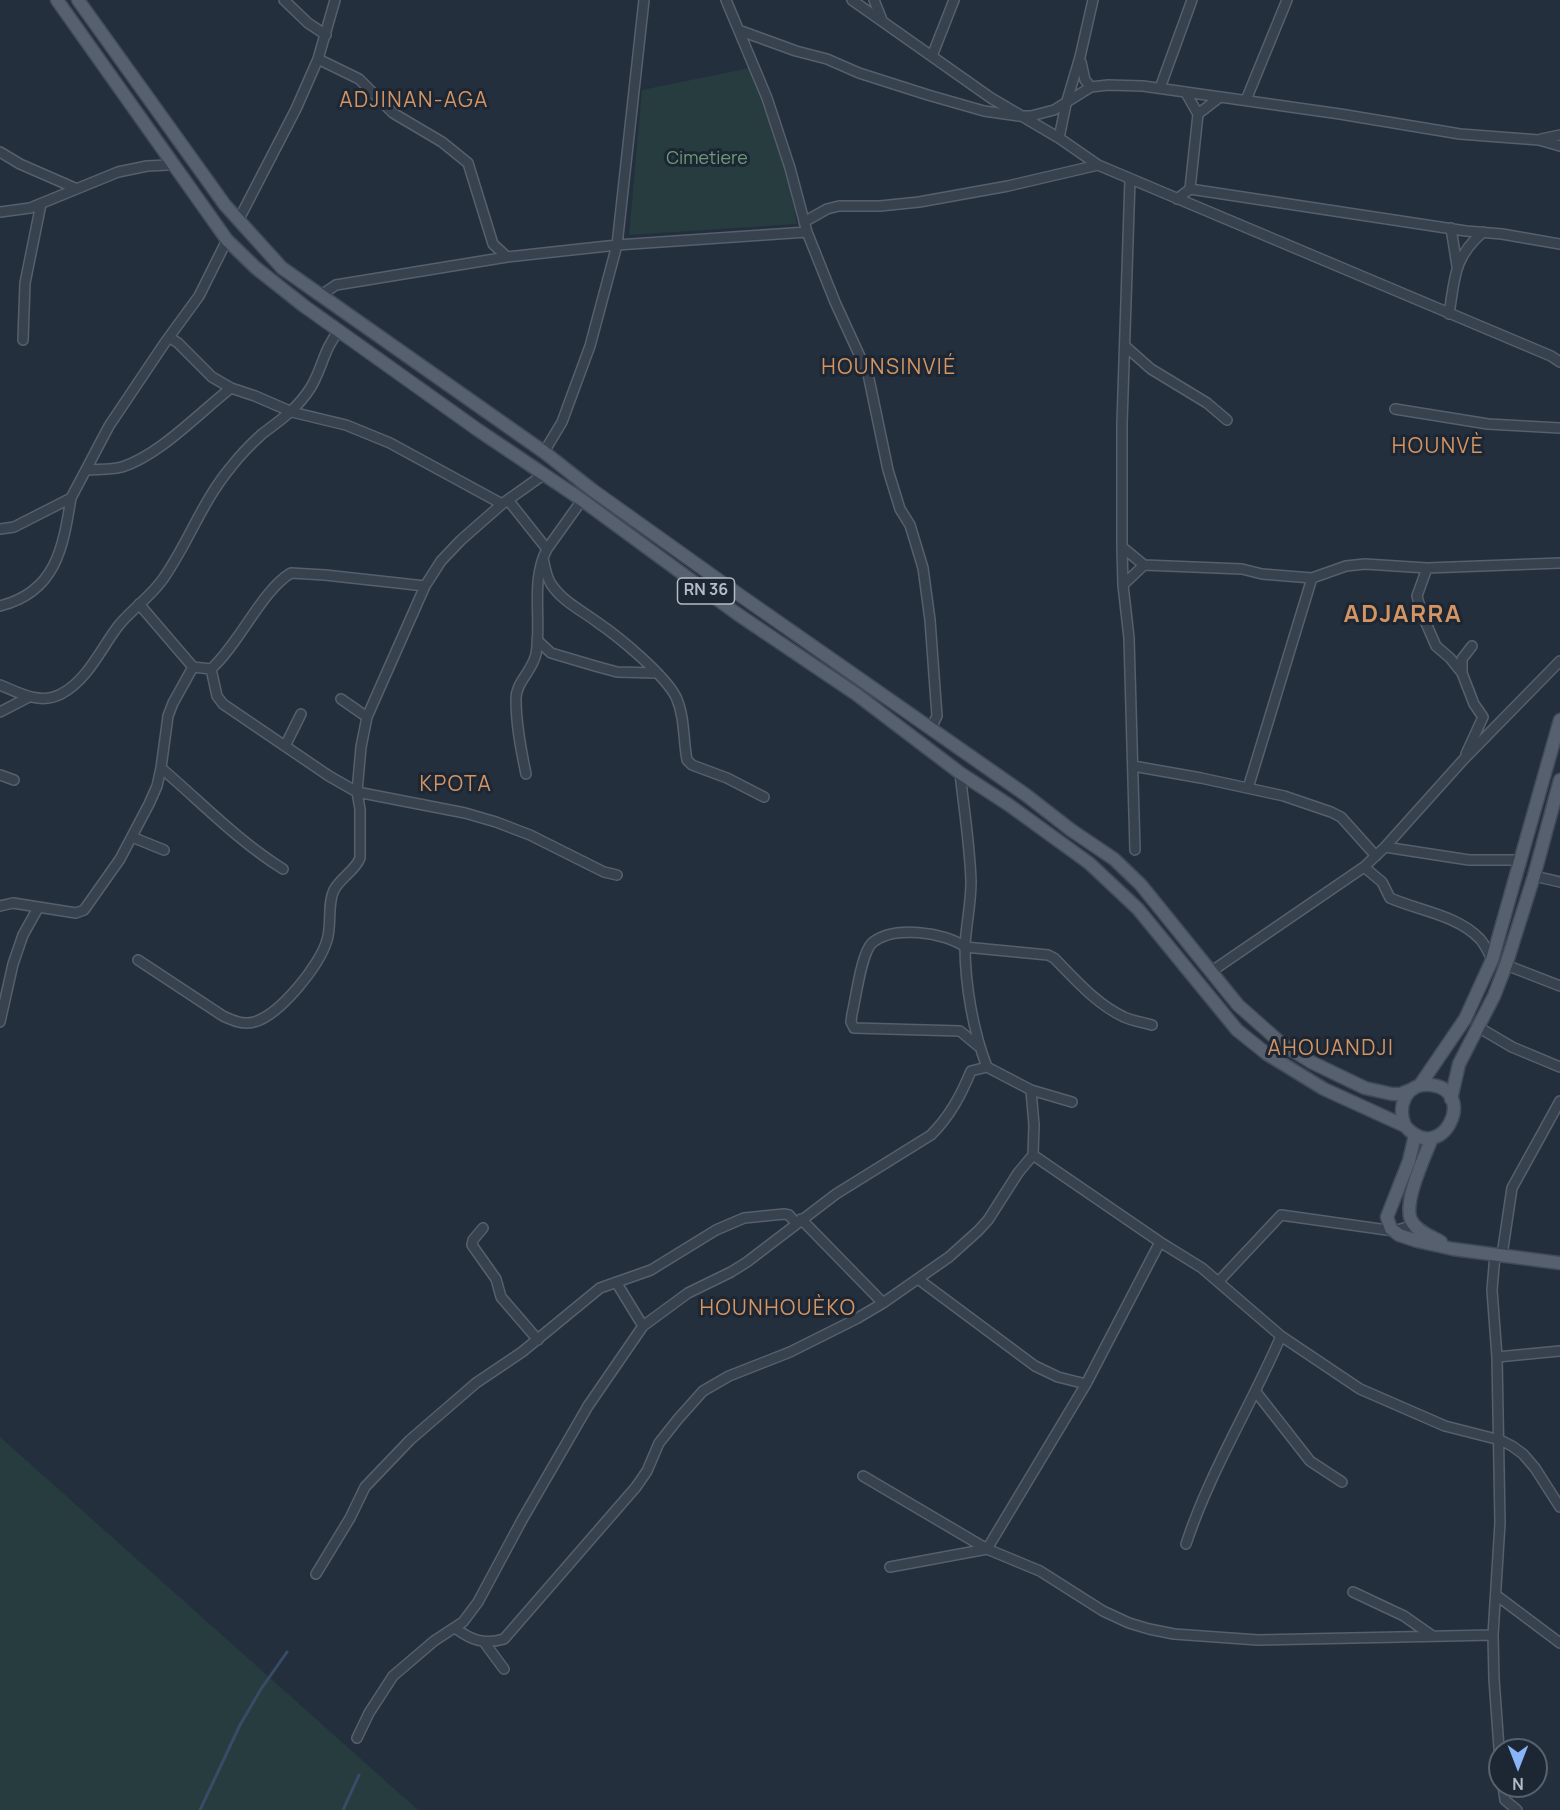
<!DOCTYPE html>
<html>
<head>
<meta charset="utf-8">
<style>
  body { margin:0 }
  #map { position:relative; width:1560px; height:1810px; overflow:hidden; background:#242f3e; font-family:Manrope,sans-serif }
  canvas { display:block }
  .north { position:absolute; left:1488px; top:1738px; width:60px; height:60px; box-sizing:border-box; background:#1d2633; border:2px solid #59626f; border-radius:50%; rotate:180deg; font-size:16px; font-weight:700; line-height:24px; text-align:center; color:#b4bcc9 }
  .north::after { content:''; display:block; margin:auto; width:21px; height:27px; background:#8ab4f8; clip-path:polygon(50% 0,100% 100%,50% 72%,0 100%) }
</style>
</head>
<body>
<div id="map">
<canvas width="1560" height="1810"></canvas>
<div class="north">N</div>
</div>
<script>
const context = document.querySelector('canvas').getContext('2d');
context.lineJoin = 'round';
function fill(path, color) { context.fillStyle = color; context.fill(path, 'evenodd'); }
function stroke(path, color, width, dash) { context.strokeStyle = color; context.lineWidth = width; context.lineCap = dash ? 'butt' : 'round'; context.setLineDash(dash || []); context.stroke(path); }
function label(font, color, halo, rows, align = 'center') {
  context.font = font + ' Manrope,sans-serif'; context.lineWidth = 6; context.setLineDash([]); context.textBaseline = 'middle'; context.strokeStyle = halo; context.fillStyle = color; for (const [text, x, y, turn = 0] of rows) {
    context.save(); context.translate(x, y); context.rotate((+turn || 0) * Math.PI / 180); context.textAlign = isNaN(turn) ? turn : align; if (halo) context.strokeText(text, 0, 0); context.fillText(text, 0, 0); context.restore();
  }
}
fill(new Path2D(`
  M750,68L783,156L797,224L629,235L642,90Z
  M0,1437L418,1810H0Z`), '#263c3f');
stroke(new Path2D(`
  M200,1810L240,1725L261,1689L287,1652
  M343,1810L359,1775`), '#394c67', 3);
const minor = new Path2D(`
  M284,0L308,23L326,35
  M726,0L767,98L790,168L807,232L835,302L868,374L888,470L900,509L910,525L923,568L930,620L937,716L931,728
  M852,0L991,98L1059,138L1098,165L1551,356L1560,362
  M874,0L882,20
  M741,31L796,51L827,59L859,73L928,95L984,111L1019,116H1031L1054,110L1091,87L1108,85L1143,86L1340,114L1460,134L1539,140L1560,146
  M932,56L954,0
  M318,59L359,79L393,113L442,142L468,163L493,244L507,257
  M1081,62L1085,80L1091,87
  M1160,88L1192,0
  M1246,100L1287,0
  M1198,114L1220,97
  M1059,138L1066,104L1080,57L1093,0
  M1541,139L1560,135
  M0,152L20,164L75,188
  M1130,179L1122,423V547L1123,585L1129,638L1135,850
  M1190,189L1466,231L1502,234L1560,244
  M1177,199L1190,189L1198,114L1186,93
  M0,212L30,208L118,172L147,166L168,165L174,163
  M238,221L296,109L318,59L335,0
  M804,222L827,209L839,206H880L919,202L1008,186L1098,165
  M1451,228L1457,266
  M321,295L336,285L507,257L617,245L807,232
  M1449,314C1455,278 1453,258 1483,232
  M169,337L178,343L212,377L231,388L255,396L292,412L346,425L390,443L502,504
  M23,340L25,283L41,204
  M1125,346L1151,369L1207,403L1227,420
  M1395,409L1488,424L1560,428
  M544,452L562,422L590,346L617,245L644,0
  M86,470C97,469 111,470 122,467C160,455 200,412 231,388
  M508,500L547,549
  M0,529L14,527L71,498L109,426L164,344L199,296L227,240
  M1122,547L1144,565L1242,569L1262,574L1312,578L1346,566L1365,564L1427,568L1560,563
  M543,558C545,567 546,576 551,584C562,601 581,610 597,622C619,637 664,674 676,697C685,717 683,739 687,760L692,765L727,778L764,797
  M1427,568L1417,596L1422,614L1436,646L1450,658L1462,673L1474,704L1483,717L1466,754
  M1123,585L1144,565
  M139,604L193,667L211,669
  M0,606C56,592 63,548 71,498
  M537,640L551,653L595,666L617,672L656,673
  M211,669L217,696L223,704L329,776L357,792L465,813L496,822L530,835L604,872L617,875
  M211,669C239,644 262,590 291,573L325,575L425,586
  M1462,673V659L1472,646
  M0,685C19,693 40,705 61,694C88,680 101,648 119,625C133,608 153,595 165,576C189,541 203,500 231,467C240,455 251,444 262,434C281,420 298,408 311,387C322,369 324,348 339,331
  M341,699L367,717
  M0,712L29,697
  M285,746L301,714
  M1133,766L1201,778L1284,796L1331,812L1341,817L1376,856
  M161,768C201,802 238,841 283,869
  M960,773C964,809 970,846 971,882C971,904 966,925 965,946C965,984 973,1031 987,1067
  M526,774C521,750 516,725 516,700C515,683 532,672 536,654C542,620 530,581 547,549L582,500
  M0,775L14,780
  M1248,788L1312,578
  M132,837L164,850
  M1385,847L1469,860H1521
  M1364,867L1382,882L1390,898C1420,911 1457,915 1480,939C1485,945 1489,953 1492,960
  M1534,876L1560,882
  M0,906L13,903L76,913L84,910L120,859L149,804L157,786L161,768L168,716L173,703L193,667
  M138,960L223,1016C234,1021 243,1025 254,1022C280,1015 320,965 327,940C332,925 327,904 334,890C341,877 355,871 360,858V809L357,792L361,747L367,717L425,586L441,561L461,540L502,504L543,475
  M1506,965L1560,986
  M1212,971L1364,867L1385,847L1464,759L1560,661
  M0,1022L13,964L23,935L38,908
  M1478,1027L1512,1047L1560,1067
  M978,1046L960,1031L854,1028L851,1022L852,1014C856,998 861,954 872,943C893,925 945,932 965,947L1048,955L1054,958C1075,979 1096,1004 1124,1017C1132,1021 1143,1022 1152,1025
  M1033,1155L1160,1242L1202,1268L1281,1336L1360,1389L1445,1426L1500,1440L1512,1446L1523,1454L1535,1468L1560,1507
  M801,1219L883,1303
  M483,1228L473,1240L472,1245L496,1279L501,1297L538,1340
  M1495,1255L1492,1290L1497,1357L1500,1523L1493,1635L1494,1679L1500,1762
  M1502,1255L1512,1188L1560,1101
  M918,1279L1035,1366L1058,1377L1086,1384
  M1219,1281L1281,1215L1394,1231L1414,1225
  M616,1282L643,1326
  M1497,1357L1560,1351
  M1256,1392L1310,1461L1342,1482
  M863,1476L987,1549L1040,1571L1103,1611L1129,1623L1149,1629L1174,1634L1258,1640L1493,1635
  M1186,1544C1210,1471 1251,1406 1281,1336
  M890,1567L987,1549L1086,1384L1160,1242
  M316,1574L350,1518L365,1487L410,1440L476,1383L522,1352L600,1288L651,1270L716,1230L744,1218L784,1214L789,1215L796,1223
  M1353,1592L1404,1616L1431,1635
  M1496,1595L1560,1643
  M455,1628C471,1640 484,1645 504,1639L636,1487L647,1471L659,1443L678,1419L703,1391L729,1376L790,1352L856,1319L883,1303L949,1257L978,1231L988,1220L1018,1173L1033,1155L1034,1125L1031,1090
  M484,1642L504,1669
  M357,1738L369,1713L393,1676L434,1641L463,1622L478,1602L522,1520L588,1406L643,1326L688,1293L731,1272L747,1262L836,1194L931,1135C950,1116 961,1095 971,1071L987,1067L1031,1090L1072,1102
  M1503,1786L1505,1800L1517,1810`);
const major = new Path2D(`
  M57,0L227,240L256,268L304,306L478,430L582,500L736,613L856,694L960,773L1009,805L1089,863L1138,909L1237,1030L1267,1054L1324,1089L1405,1126C1442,1168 1479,1090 1431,1085C1405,1082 1397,1107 1405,1126
  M78,0L225,205L282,268L544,452L591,489L741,596L1026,795L1071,830L1114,859L1141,885L1238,1005L1282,1044L1311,1062L1365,1088L1392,1094H1400L1413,1089
  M1420,1085L1465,1019L1492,960L1560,720
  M1451,1099L1459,1064L1494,996L1506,965L1534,876L1560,780
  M1415,1135L1409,1161L1387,1217L1391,1229L1394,1231L1399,1235L1417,1241L1453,1249L1560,1263
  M1432,1138C1425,1156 1403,1202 1411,1220C1416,1231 1431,1236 1441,1242`);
stroke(minor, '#565f6c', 12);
stroke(major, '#414a57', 15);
stroke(minor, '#38414e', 9);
stroke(major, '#56606e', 12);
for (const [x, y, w] of [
  [706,591,57]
]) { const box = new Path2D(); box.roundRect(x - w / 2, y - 13, w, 26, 4.5); context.fillStyle = '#1d2633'; context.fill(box); stroke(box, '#b4bcc9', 1.5); }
label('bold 16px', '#b4bcc9', null, [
  ["RN 36",706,591]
]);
label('18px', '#6b9a76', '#1d2633', [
  ["Cimetiere",707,159]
]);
context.letterSpacing = '1.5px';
label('21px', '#d59563', '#1d2633', [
  ["ADJINAN-AGA",414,101],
  ["HOUNSINVIÉ",889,368],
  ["HOUNVÈ",1438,447],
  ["KPOTA",456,785],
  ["AHOUANDJI",1331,1049],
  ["HOUNHOUÈKO",778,1309]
]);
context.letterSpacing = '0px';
context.letterSpacing = '1.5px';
label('bold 24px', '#d59563', '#1d2633', [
  ["ADJARRA",1403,615]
]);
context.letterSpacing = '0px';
</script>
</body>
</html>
